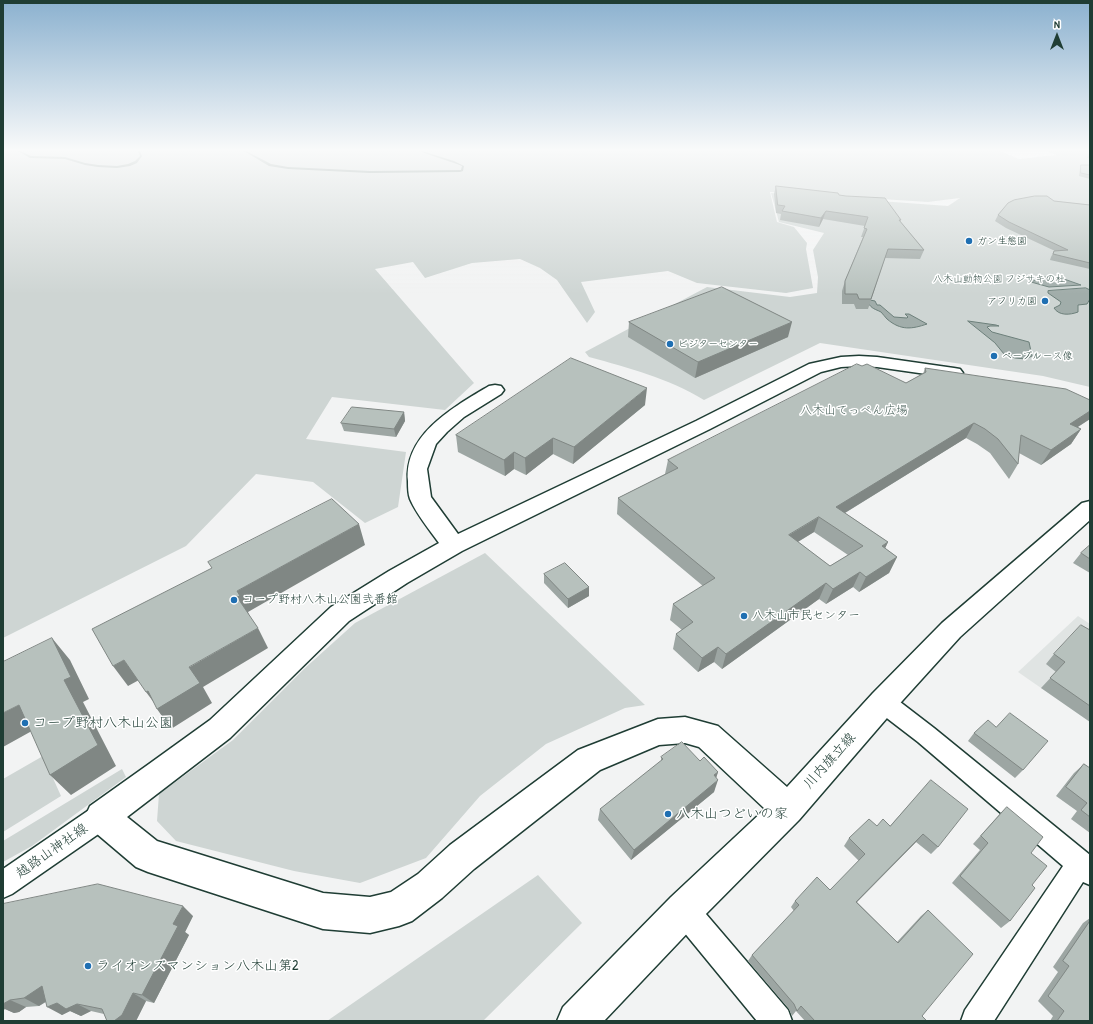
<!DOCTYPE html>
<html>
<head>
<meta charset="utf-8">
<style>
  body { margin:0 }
  #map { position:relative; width:1093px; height:1024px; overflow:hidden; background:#f2f3f3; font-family:"Patrick Hand",sans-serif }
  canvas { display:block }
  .frame { position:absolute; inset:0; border:4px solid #1f3d34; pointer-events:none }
  .north { position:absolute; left:1037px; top:16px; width:40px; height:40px; -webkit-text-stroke:3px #fff; paint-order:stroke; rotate:0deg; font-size:11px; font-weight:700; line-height:16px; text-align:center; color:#1f3d34 }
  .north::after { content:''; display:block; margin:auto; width:14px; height:18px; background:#1f3d34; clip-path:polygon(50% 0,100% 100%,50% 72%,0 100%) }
</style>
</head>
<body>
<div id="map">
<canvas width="1093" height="1024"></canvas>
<div class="frame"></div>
<div class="north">N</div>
</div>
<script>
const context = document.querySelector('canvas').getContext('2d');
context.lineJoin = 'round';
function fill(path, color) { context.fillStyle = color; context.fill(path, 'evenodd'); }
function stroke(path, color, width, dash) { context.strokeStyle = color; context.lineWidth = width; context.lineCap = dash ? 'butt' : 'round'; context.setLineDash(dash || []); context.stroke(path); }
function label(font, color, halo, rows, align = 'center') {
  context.font = font + ' "Patrick Hand","Klee One",sans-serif'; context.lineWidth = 3; context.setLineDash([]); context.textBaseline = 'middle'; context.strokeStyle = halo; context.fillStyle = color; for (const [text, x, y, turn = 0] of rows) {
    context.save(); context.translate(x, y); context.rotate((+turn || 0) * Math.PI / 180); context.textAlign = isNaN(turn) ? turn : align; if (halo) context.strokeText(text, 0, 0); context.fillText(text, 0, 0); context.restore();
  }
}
fill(new Path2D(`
  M1078,616L1090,624V722L1018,672Z`), '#e0e4e3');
fill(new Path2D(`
  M3,151H1000L1019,159L1056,155L1047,151H1090V387L1043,376L820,343L704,400C668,378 629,368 589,357L585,352L707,287L790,297L817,293L818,277L813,250L824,233L779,222L771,193L948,206L960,198L928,202L770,192L777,222L794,227L807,243L806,249L813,288L786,293L697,283L668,271L581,282L595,312L587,323L557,280L540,268L520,259L472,263L425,278L413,262L375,269L474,383L445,410L332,397L306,439L406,452L398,507L365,523L313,482L256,474L186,546L3,638Z
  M485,553L645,705L625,708L546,744L480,796L426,858L360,883L294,871L176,841L157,821L159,794L233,740L304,669L355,623Z
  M43,756L61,796L3,832V779Z
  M122,769L126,777L32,846L3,862V841Z
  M538,875L582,923L483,1021H327Z`), '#ced5d3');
const water = new Path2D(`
  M1046,277L1064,279L1081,285L1049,287L1031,282Z
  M1086,288L1090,290V299L1087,304L1078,305V312C1070,315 1059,316 1054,308L1060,305L1061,302L1048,293V291Z
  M870,300L875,301L877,305H880L894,317L907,318L908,317L905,314H909L927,324C912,329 901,331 887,319C885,317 883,314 881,312C875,309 872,309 868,303Z
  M968,321L996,325L999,326H990L987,327L992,332L1029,342L1032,356L1026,359L1015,358L1004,354L995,343Z`);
fill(water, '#a1adaa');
stroke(water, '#6d807b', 1);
fill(new Path2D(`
  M18,151H20L31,156L65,157L85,163L98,165L117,166L128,164L135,161L140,156L138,151H140L142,156L137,163L130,166L117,168L98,167L85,165L65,159L30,158Z
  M244,151H246L271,164L288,167L370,171L461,170L462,166L457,164L427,154L422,152V151L454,161L464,166L463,171L460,172L370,173L288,169L269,166Z`), '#6d807b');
const street = new Path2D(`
  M883,692L891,695L934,728L1090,855V885L1083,882L994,1021H961L965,1010L1063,866L918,742L875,709L872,702L875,695Z
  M101,804L110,808L114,817L110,826L12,894L3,898V869L92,808Z
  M684,896L694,900L788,1010L792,1021H757L674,920L670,910L674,900Z`);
const secondary = new Path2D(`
  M859,356L877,357L954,368L960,369L963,373L960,377L954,378L877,367L859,366L841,367L821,372L710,429L462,551L407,583L349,621L230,738L127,817L157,841L323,893L370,897L391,892L418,874L450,845L578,750L658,719L685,717L718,726L787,787L873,693L942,623L1082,503L1090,501V520L960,637L893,711L799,820L697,923L604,1021H557L563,1007L671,897L765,809L699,747L685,743L659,745L600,770L474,869L442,898L412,921L399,926L370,933L323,929L148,872L136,867L90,828L85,817L90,806L149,764L210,720L331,607L389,571L439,543C429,529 417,515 410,499C408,494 408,487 408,481C404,434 454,407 489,386L495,385L501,386L504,390L501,394L464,417L447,432L436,444L427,469L431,497L458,534L696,421L809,364L841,357Z`);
stroke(street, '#1f3d34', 3);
stroke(secondary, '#1f3d34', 3);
fill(street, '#fff');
fill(secondary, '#fff');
fill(new Path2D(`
  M1090,152V159L1087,158L1088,155Z
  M1081,165H1090V179L1079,176L1080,168Z
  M776,186L839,195L901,220L900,221L924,250L920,259L885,258L868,309H856L854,304H842V291L845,281L863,237H861L865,226L823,219L819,227L780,220L781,214L776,213L774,194Z
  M1054,201L1090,205V269L1050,260L1051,257L1054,251H1055L1006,228L995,221L998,215Z
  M629,322L788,337L695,378L628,337Z
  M862,366L906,383L923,374L925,368L1090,400V419L1078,427L1081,429L1071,444L1041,465L1019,453L1018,464L1009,479L990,453L977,444L966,438L845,513L888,542L885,548L897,557L889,573L859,592L853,587L826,604L819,599L722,669L714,662L698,672L673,649L676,634L682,630L670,620L673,604L703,586L617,514L618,498L665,474L668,460ZM814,532L848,555L830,566L798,542Z
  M645,405L573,464L553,454L526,475L514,469L505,476L458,452L456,435Z
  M404,412L405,421L396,437L344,431L341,423Z
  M1090,545V573L1073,563L1081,553Z
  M544,574L589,587V596L568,608L544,583Z
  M1090,630V722L1041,688L1056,672L1046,664L1054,654Z
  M996,727L1023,770L1015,778L968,741L974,733Z
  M661,757L700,761L718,772L716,778L714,792L631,860L598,820L600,809L661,761Z
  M1084,764L1089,768L1090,767V833L1071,819L1077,811L1056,796L1074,773Z
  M931,780L938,847L931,854L916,842L857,902L897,942L921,916L928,910L922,1016L927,1021H805L796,1011L792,1016L789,1009L748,961L752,955L794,911L791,907L795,901L830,890L859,861L844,846L849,838L877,826H890Z
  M1007,807L1031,853L1032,885L1010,921L1001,928L952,883L980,850L973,844L999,815Z
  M3,904L193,916L185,932L189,935L154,1003L146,1001L136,1021H107L104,1014L91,1011L81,1016L70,1011L62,1015L46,1002L39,1006L26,1007L19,1012L14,1013L5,1009L3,1010Z
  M1090,918V1021H1050L1053,1016L1038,1001L1058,972L1053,967L1083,923Z`), '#9da6a3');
fill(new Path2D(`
  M826,211L823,219L819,227L821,218Z
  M792,322L788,337L695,378L698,362Z
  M647,388L645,405L573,464L574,447Z
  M1090,411V419L1060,438L1070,424Z
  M404,412L405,421L396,437L394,429Z
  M974,423L966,438L830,522L836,507Z
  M1081,429L1071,444L1041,465L1051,450Z
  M553,438V454L526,475L525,458Z
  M514,452V469L505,476L504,460Z
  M819,517L814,532L784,550L789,535Z
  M359,524L365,545L248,612L250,617L237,597V591Z
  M888,542L881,557L882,546Z
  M897,557L889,573L859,592L866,577Z
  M860,572L853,587L826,604L833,589Z
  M826,583L819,599L722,669L726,654Z
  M589,587V596L568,608V599Z
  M258,628L268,648L203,687L212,703L171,729L157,709L158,708L146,692Z
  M52,638L70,660L89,699L83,702L116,766L71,795L50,775L64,680Z
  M718,647L714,662L698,672L702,658Z
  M124,660L139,680L128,686L113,666Z
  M19,705L39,727L3,747V713Z
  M718,772L714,784V775Z
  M718,780L714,792L631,860L634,850Z
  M923,834L916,842L850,909L856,902Z
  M183,906L193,916L185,932L189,935L154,1003L142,995L173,924Z
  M42,986L57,994L39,1006L24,998Z
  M133,993L146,1001L136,1021H114Z
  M10,1000L26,1007L19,1012L14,1013L5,1009L3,1010V1004Z
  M57,1003L77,1004L91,1011L81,1016L70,1011L62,1015L47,1007Z`), '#808784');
const building = new Path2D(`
  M1081,165H1090V175L1081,173Z
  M776,186L838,193L839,195L846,196L885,198L901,220H899L924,250L888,249L871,299H859L857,294H845V281L867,229L864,228L868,217L826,211L821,218L782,211L785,206L778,205Z
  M1035,196H1047L1054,201L1090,205V263L1053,254L1054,251L1068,250L1009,222L998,215L1008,203L1014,200Z
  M722,287L792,322L698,362L629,322Z
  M571,358L647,388L574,447L553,438L525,458L514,452L504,460L456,435Z
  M857,364L862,366L867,364L906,383L926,372L925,368L1066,389L1090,400V411L1070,424L1081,429L1051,450L1021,435L1018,464L998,439L985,429L974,423L836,507L888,542L882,546L897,557L866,577L860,572L833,589L826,583L726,654L718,647L702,658L676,634L693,622L673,604L715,578L618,498L678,468L668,460ZM819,517L863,546L830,566L789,535Z
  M352,407L404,412L394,429L341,423Z
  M332,499L359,524L237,591L240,596L237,597L258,628L189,667L200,683L157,709L148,691L146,692L124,660L113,666L92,629L212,568L208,562Z
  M1090,545V559L1081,553Z
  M565,563L589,587L568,599L544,574Z
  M1081,625L1090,630V706L1050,678L1065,662L1054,654Z
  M52,638L71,677L64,680L98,745L50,775L19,705L3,713V662Z
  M1010,713L1048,741L1023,770L974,733L988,720L996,727Z
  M682,742L700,761L704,757L718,772L714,775L718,780L634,850L600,809L663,759L661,757Z
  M1084,764L1090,768V817L1081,810L1087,803L1066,787Z
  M931,780L968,809L938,847L923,834L856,902L898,943L928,910L973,954L922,1016L927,1021H815L801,1006L797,1011L794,1004L752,955L799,905L795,901L817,877L830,890L865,854L849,838L869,819L877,826L883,819L890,826Z
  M1007,807L1043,837L1031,853L1047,866L1032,885L1035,888L1010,921L960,876L988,843L981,836Z
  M98,884L183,906L173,924L178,926L142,995L133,993L122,1015L114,1021H107L102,1009L77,1004L66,1009L57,1003L47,1007L42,986L24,998L10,1000L3,1004V904Z
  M1090,921V1021H1057L1064,1011L1048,996L1069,966L1063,961Z`);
fill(building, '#b7c1bd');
stroke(building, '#808784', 1);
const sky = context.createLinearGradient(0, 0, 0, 294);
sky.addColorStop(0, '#8bb1cf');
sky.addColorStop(0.51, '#f9fafa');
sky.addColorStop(1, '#f9fafa00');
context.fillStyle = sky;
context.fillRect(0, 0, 1093, 294);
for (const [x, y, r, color] of [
  [969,241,4,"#1f6fb2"],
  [1045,301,4,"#1f6fb2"],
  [670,344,4,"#1f6fb2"],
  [994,356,4,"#1f6fb2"],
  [234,600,4,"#1f6fb2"],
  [744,616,4,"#1f6fb2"],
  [25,723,4,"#1f6fb2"],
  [668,814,4,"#1f6fb2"],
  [88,966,4,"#1f6fb2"]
]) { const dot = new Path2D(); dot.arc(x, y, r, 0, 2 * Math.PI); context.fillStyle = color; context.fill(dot); stroke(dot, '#fff', 1.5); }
label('10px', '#1f3d34', '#fff', [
  ["ガン生態園",977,241],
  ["アフリカ園",1037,301,"right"],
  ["ビジターセンター",678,344],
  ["ベーブルース像",1002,356]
], 'left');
label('10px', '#425b54', '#fff', [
  ["八木山動物公園 フジサキの杜",999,279]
]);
label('12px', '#425b54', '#fff', [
  ["八木山てっぺん広場",854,411]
]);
label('12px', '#1f3d34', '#fff', [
  ["コープ野村八木山公園弐番館",242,600],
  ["八木山市民センター",752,616]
], 'left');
label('14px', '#1f3d34', '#fff', [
  ["コープ野村八木山公園",33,723],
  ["八木山つどいの家",676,814],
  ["ライオンズマンション八木山第2",96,966]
], 'left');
label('14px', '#1f3d34', '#fff', [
  ["川内旗立線",830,761,-48],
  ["越路山神社線",52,851,-35]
]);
</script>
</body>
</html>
